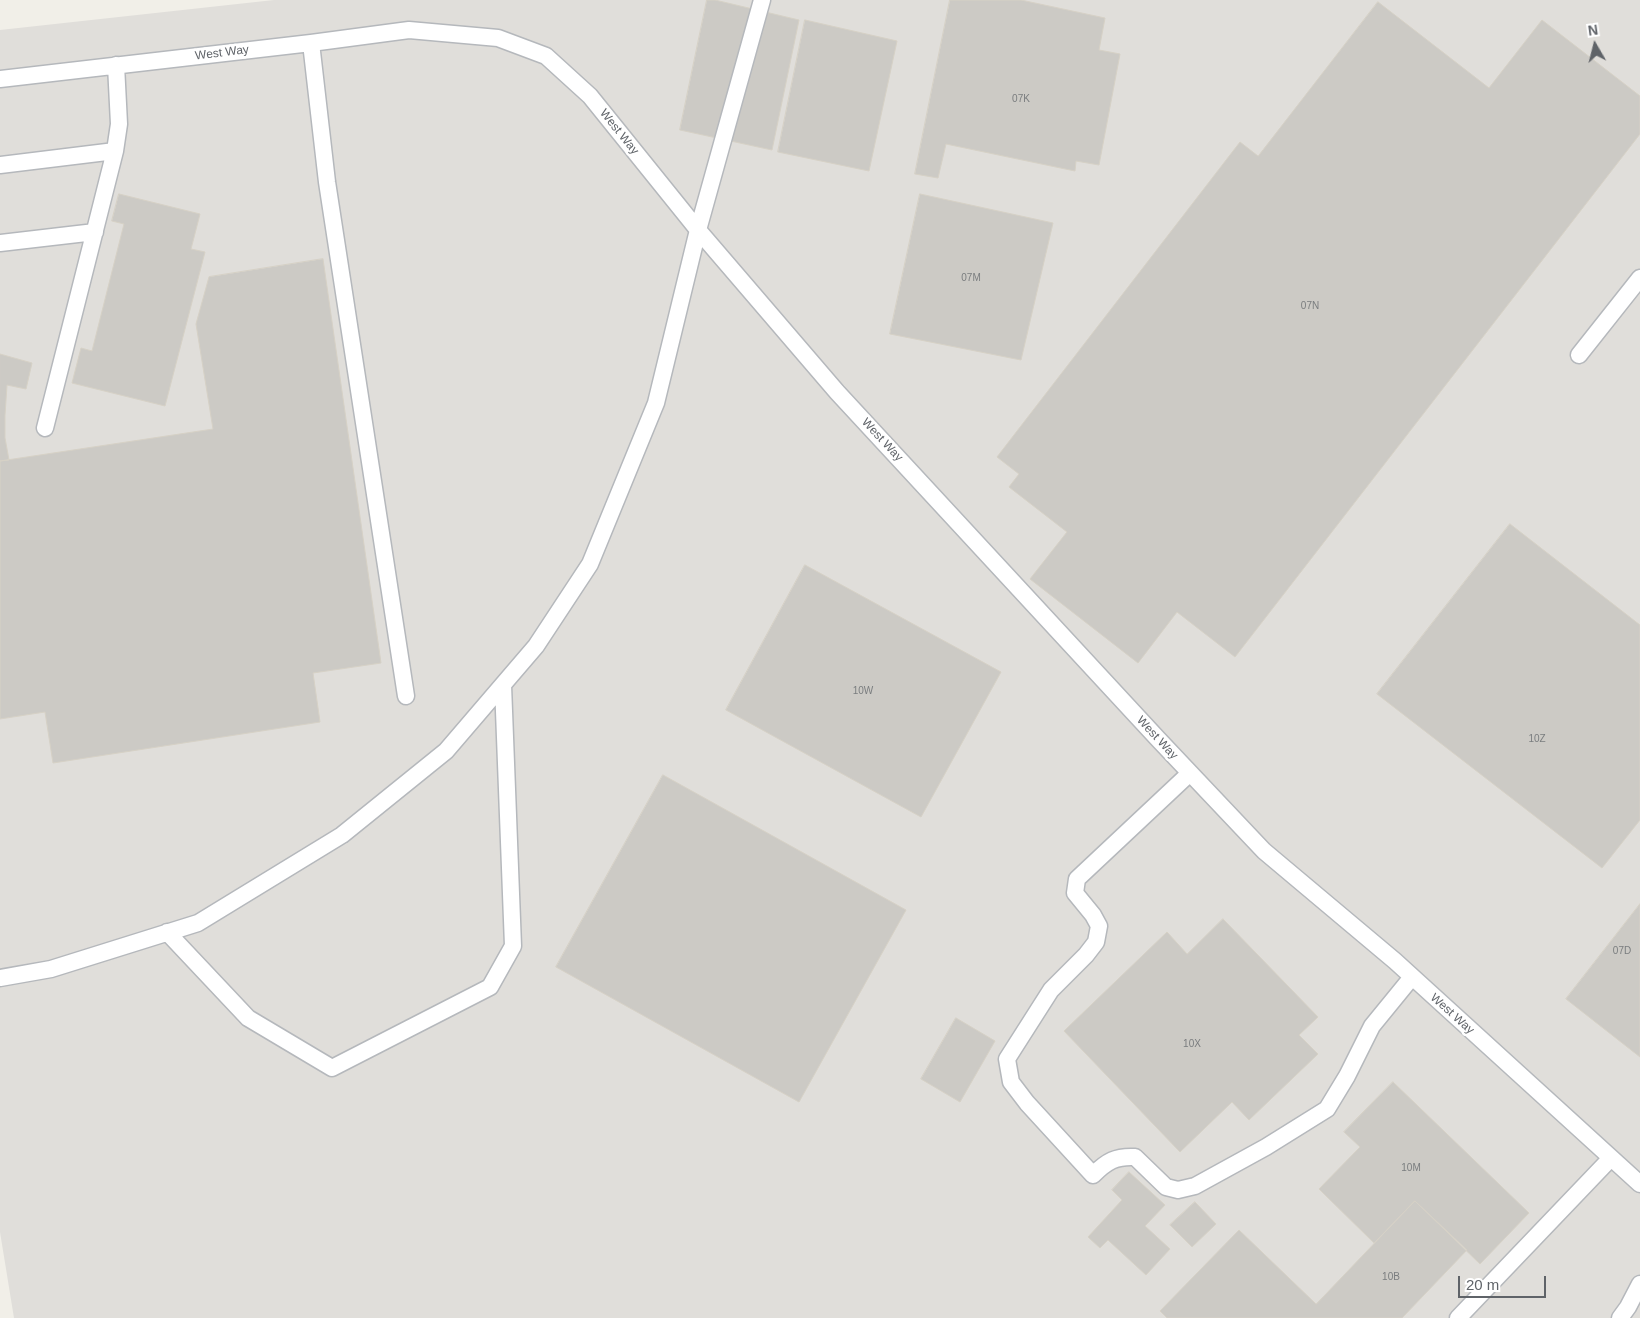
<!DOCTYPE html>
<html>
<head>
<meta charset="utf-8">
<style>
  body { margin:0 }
  #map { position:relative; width:1640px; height:1318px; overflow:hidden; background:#f1efe8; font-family:Arial,sans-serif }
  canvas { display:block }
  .north { position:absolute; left:1570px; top:20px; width:50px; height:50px; -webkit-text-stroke:4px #fff; paint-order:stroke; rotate:352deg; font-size:14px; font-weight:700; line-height:20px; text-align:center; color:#5f6368 }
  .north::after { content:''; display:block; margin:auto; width:18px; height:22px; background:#5f6368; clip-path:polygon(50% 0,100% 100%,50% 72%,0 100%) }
  .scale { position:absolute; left:1458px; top:1276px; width:88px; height:22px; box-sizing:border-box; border:2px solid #5f6368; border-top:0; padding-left:6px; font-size:15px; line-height:18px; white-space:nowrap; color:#5f6368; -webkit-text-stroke:4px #fff; paint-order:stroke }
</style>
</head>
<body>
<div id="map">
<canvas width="1640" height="1318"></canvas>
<div class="north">N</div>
<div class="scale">20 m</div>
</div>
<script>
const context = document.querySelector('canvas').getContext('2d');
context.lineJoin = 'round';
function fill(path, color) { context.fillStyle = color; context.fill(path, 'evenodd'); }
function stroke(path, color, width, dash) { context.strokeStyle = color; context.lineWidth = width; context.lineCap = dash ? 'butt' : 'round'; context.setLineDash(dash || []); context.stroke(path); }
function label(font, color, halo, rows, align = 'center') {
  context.font = font + ' Arial,sans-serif'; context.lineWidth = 5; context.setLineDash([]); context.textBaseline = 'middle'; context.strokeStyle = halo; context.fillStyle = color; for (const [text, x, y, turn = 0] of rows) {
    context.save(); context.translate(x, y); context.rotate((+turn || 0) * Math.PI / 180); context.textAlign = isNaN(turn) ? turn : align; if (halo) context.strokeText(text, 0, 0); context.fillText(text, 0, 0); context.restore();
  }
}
fill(new Path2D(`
  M274,0H1640V1318H14L0,1232V30Z`), '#e0deda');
const building = new Path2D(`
  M707,0H715L799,20L772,150L680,130Z
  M950,0H1021L1105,18L1099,50L1120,54L1099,165L1076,161L1075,171L946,144L938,178L915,174Z
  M1378,2L1489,88L1542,20L1640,96V134L1235,657L1177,612L1138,663L1030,579L1067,532L1009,487L1019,474L997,457L1240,142L1258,156Z
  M805,20L897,41L869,171L778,152Z
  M119,194L200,214L191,249L205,252L165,406L72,383L81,348L92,351L124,224L112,221Z
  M920,194L1053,223L1021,360L890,334Z
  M323,259L381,663L313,673L320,722L53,763L45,712L0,719V461L213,429L196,324L209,277Z
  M0,354L32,363L26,389L7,385L5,415V438L9,460L0,461Z
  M1510,524L1640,625V820L1602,868L1377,694Z
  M805,565L1001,672L921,817L726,710Z
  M663,775L906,910L799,1102L556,967Z
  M1640,904V1057L1566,999Z
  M1223,919L1318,1017L1299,1035L1318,1054L1249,1120L1232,1102L1180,1152L1064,1031L1167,932L1187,954Z
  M956,1018L995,1041L960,1102L921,1079Z
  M1393,1082L1529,1213L1480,1264L1415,1201L1374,1243L1319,1189L1360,1147L1344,1132Z
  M1129,1172L1165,1205L1145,1226L1170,1249L1146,1275L1108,1240L1100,1248L1088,1237L1122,1200L1112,1190Z
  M1415,1201L1467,1250L1402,1318H1167L1160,1311L1239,1230L1316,1304Z
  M1195,1202L1216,1224L1192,1247L1170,1225Z`);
fill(building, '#cccac5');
stroke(building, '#d6d1c6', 1);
const lane = new Path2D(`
  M311,43L327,182L406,696
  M0,79L311,43L409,30L498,38L546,56L590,96L698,230L837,392L1158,739L1264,851L1395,961L1640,1184
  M0,165L115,151
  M0,243L95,232
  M1579,355L1640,278
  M45,428L115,151L119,124L116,65
  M1190,773L1077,879L1075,893L1093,915L1099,926L1096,942L1086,955L1051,990L1007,1059L1011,1082L1027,1103L1093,1175C1107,1161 1116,1156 1135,1157L1166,1187L1178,1190L1195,1186L1266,1147L1327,1109L1347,1076L1372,1026L1412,977
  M167,932L248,1018L332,1068L490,987L513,946L503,685
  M0,978L51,969L198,923L342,835L446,751L536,646L590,564L656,403L698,230L762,0
  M1458,1318L1611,1158
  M1620,1318L1628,1307L1640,1284`);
stroke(lane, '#b5b8bc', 19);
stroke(lane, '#fff', 16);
label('10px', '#7a7d7f', null, [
  ["07K",1021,99],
  ["07M",971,278],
  ["07N",1310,306],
  ["10W",863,691],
  ["10Z",1537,739],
  ["07D",1622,951],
  ["10X",1192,1044],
  ["10M",1411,1168],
  ["10B",1391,1277]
]);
label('12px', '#5f6368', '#fff', [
  ["West Way",222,53,-7],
  ["West Way",619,132,51],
  ["West Way",882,440,47],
  ["West Way",1157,738,47],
  ["West Way",1452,1014,42]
]);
</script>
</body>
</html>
